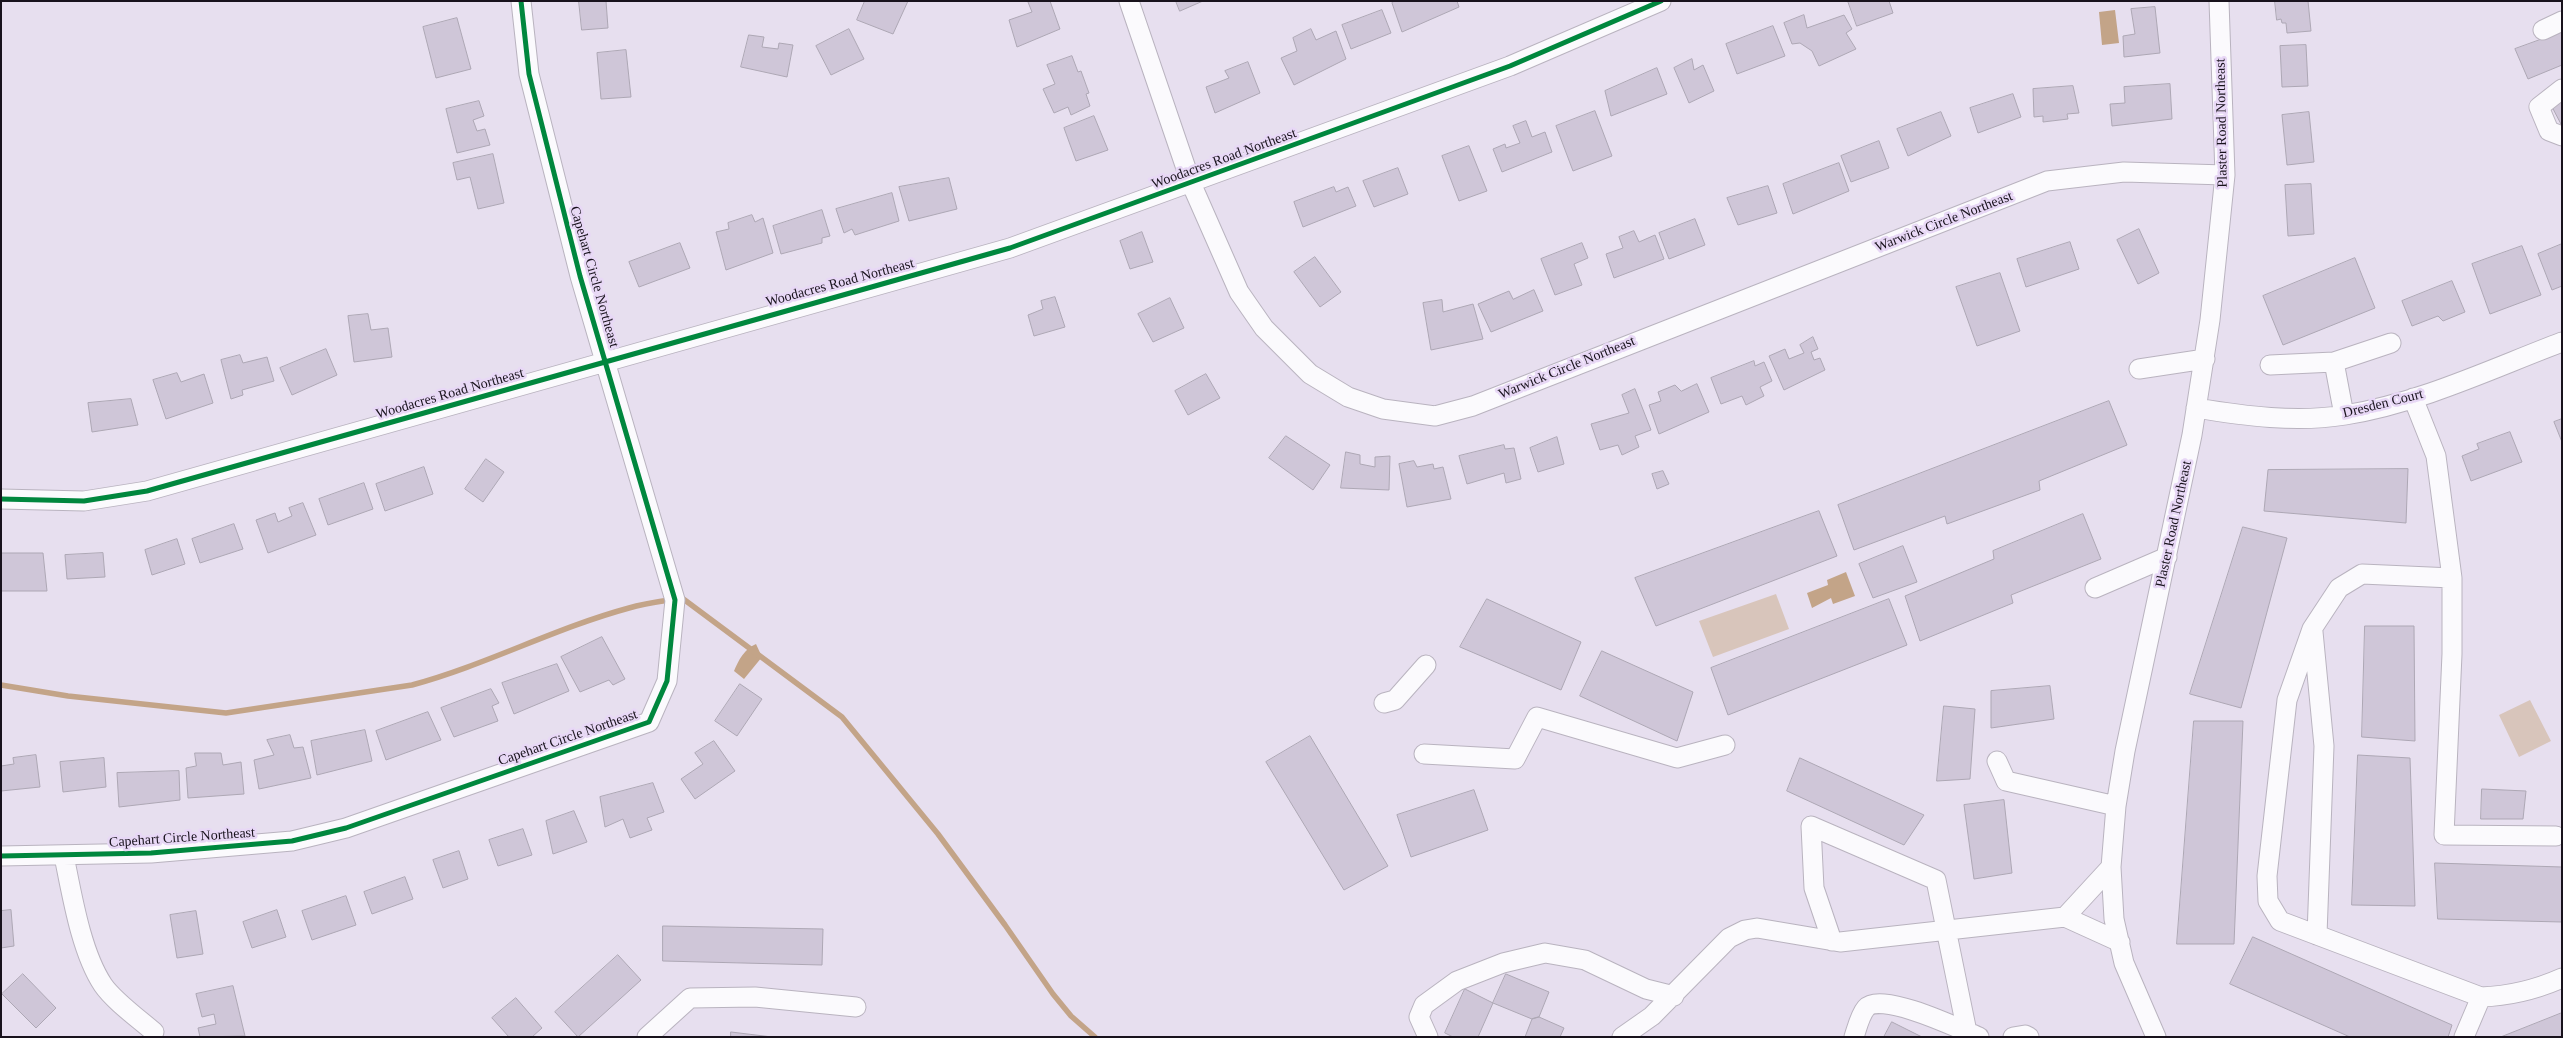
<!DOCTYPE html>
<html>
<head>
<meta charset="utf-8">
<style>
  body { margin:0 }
  #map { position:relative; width:2563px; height:1038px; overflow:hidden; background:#e7dfef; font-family:"Times New Roman",serif }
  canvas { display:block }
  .frame { position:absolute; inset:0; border:2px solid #18121c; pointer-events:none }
</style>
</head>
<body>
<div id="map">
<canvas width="2563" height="1038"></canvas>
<div class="frame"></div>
</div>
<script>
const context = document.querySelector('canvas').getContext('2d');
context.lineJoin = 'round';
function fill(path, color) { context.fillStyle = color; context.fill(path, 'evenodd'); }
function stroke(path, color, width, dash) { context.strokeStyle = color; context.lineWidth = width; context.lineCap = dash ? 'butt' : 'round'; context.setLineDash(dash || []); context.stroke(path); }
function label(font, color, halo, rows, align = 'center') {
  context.font = font + ' "Times New Roman",serif'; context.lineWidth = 5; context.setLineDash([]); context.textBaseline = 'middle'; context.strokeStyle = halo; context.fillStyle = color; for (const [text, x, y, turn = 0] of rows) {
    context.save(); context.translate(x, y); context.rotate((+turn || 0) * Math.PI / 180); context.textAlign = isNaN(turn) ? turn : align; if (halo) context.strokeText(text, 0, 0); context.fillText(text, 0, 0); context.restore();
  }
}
fill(new Path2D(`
  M1776,594L1789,629L1713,657L1699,621Z
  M2530,700L2551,741L2519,757L2499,715Z`), '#d8c5bb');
fill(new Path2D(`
  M2115,10L2119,43L2102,45L2099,12Z
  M1846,572L1855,596L1833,604L1831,598L1812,608L1807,593L1828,585L1827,580Z
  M756,644L762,657L744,679L734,671C738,661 745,648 756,644Z`), '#c3a488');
stroke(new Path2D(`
  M1,685L68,696L226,713L412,685C486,665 555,628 629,608C646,603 664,601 682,598L842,717L938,834L1005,925L1053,994L1071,1016L1095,1037`), '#c3a488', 5.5);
const building = new Path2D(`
  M579,1H606L608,28L582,30Z
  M865,1H908L893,34L857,20Z
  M1050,1L1060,29L1017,47L1009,20L1032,12L1028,2Z
  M1176,1H1203L1180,11Z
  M1395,1H1457L1459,7L1402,32L1392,3Z
  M1848,1H1889L1893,13L1857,26Z
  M2275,1H2308L2311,31L2287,33L2286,23H2282L2281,19L2277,20Z
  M2155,7L2160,53L2124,57L2123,36L2135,34L2131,9Z
  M1382,10L1391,33L1351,49L1342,25Z
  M1804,15L1807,28L1844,15L1852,29L1846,33L1856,49L1819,66L1812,51L1800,43L1792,44L1784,23Z
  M457,18L471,69L436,78L423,27Z
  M1773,26L1785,56L1737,74L1726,44Z
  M849,29L864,59L831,75L816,46Z
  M1311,29L1316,40L1336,31L1346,59L1294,85L1281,58L1297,51L1293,38Z
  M2562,32V65L2528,79L2515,49Z
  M749,35L764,37L762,47L778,49L779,43L793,45L787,77L741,67Z
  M2306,45L2308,86L2282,87L2280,46Z
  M626,50L631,97L601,99L597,53Z
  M1072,56L1078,72L1081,71L1089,93L1086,94L1090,106L1071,115L1068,107L1054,113L1043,89L1055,84L1047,65Z
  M1692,59L1694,70L1703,65L1714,91L1689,103L1674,68Z
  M1248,62L1260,93L1215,113L1206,87L1229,78L1225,71Z
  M1657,68L1667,94L1611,116L1605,91Z
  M2170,84L2172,119L2112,126L2110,104L2125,103L2124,87Z
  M2073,86L2079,113L2067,114L2068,119L2043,122V116L2034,117L2033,89Z
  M2013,94L2021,117L1978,133L1970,108Z
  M2562,100V126L2551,105Z
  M479,101L484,116L473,120L477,131L485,129L490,145L457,153L446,109Z
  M1595,111L1612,156L1573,171L1556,126Z
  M1941,112L1951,136L1908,156L1897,129Z
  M2309,112L2314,162L2287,165L2282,115Z
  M1094,116L1108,150L1076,161L1064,128Z
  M1526,121L1532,137L1545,132L1552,152L1502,172L1493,149L1505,144L1506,148L1520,143L1513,126Z
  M1879,141L1889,168L1851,182L1841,156Z
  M1469,146L1487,191L1459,201L1442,156Z
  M493,154L504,203L478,209L470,177L457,180L453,163Z
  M1839,163L1849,191L1793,214L1783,184Z
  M1398,168L1408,194L1374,207L1363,181Z
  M949,178L957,209L909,221L899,187Z
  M2311,184L2314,234L2288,236L2285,185Z
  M1768,186L1777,213L1738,225L1727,198Z
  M1334,187L1336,192L1348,187L1356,206L1303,227L1294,202Z
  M892,193L899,221L855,235L852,229L844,233L836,209Z
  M822,210L830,236L822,238V243L781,254L773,226Z
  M752,215L755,222L763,218L773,253L726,270L716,232L729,229L728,223Z
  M1695,219L1705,245L1669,259L1659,233Z
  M2139,229L2159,273L2138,284L2117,240Z
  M1634,231L1639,242L1655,235L1664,259L1614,278L1606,254L1623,248L1619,237Z
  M1142,232L1153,262L1130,269L1120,241Z
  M2070,242L2079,269L2026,287L2017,259Z
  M680,243L690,268L639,287L629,262Z
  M1582,243L1588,258L1574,264L1582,285L1555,295L1541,259Z
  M2562,244V286L2552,290L2538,254Z
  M2522,246L2541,295L2490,314L2472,264Z
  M1315,257L1341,292L1320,307L1294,272Z
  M2355,258L2375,308L2283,345L2263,296Z
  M2000,273L2020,331L1977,346L1956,287Z
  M2452,281L2465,312L2443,321L2438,316L2412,326L2402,301Z
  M1534,290L1543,311L1491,332L1478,304L1509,291L1513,299Z
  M1055,297L1065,327L1034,336L1028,315L1043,309L1041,301Z
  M1170,298L1184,328L1153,342L1138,314Z
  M1442,300L1443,312L1473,304L1483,339L1431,350L1423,303Z
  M368,314L371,330L388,328L392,357L354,362L348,316Z
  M1813,337L1818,349L1811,352L1814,360L1820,358L1825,370L1784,390L1769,356L1785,349L1789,359L1804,353L1800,345Z
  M326,349L337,375L292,395L280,368Z
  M240,355L243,363L267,357L274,381L242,390L243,395L231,399L221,360Z
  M1754,361L1755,366L1764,362L1772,381L1760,387L1764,396L1746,405L1742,396L1721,404L1711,378Z
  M177,373L181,382L204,374L213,403L166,419L153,380Z
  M1206,374L1220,398L1188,415L1175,391Z
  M1697,384L1709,412L1659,434L1649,405L1661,401L1658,392L1675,385L1681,391Z
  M1635,389L1651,430L1635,436L1639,447L1622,455L1618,445L1600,450L1591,424L1629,413L1622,395Z
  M131,399L138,425L92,432L88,403Z
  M2109,401L2127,445L2039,481L2040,490L1947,524L1945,516L1854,550L1838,505Z
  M2562,419V442L2554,422Z
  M2510,432L2522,462L2471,481L2462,456L2479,449L2477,444Z
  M1286,436L1330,465L1313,490L1269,458Z
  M1557,437L1564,464L1538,472L1530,448Z
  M1504,445L1505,449L1514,448L1521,479L1506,483L1504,473L1467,484L1459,456Z
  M1346,452L1360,455V464L1375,467V457L1390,456L1389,490L1341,488Z
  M486,459L504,472L483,502L465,489Z
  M1414,461L1417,467L1433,464L1434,469L1443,467L1451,499L1407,507L1399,464Z
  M424,467L433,494L385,511L376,484Z
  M2408,469L2406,523L2264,511L2268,470Z
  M1663,471L1669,484L1657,489L1652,474Z
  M364,483L373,509L328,525L319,499Z
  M303,503L316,535L268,553L256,520L275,513L278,522L292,516L289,508Z
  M1819,511L1837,556L1656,626L1635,578Z
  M2083,514L2101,559L2011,595L2013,603L1920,641L1905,596L1994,559L1993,551Z
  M234,524L243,549L200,563L192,539Z
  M2243,527L2287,538L2241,708L2190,694Z
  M177,539L185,564L152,575L145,550Z
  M1903,546L1917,582L1873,598L1859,564Z
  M1,553H43L47,591H1Z
  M103,553L105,577L67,579L65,555Z
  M1487,599L1581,642L1561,690L1460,647Z
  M1889,599L1907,645L1728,715L1711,668Z
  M2365,626H2414L2415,741L2362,737Z
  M602,637L625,679L613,685L609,680L580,692L561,657Z
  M1602,651L1693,692L1677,741L1580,696Z
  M557,664L569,691L514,714L502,683Z
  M740,684L762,699L737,736L715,721Z
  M2050,686L2054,719L1991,728V691Z
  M491,689L499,703L492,706L498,721L454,737L441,708Z
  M1944,706L1975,709L1970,779L1937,781Z
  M428,712L441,740L386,760L376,731Z
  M2194,721H2243L2234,944H2177Z
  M365,730L372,761L317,775L311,741Z
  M290,735L294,748L303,747L311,778L259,789L254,760L274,755L267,740Z
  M1310,736L1388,866L1344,890L1266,762Z
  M714,741L735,771L695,799L681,779L703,764L695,753Z
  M195,753H221L223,765L241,762L244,794L188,798L186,768L196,766Z
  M36,755L40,787L1,791V766L14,764L13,758Z
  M2358,755L2410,758L2415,906L2352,905Z
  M104,758L106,787L63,792L60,762Z
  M1800,758L1924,815L1904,845L1787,791Z
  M179,771L180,800L119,807L117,773Z
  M653,783L664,812L647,818L652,830L630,838L623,819L605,827L600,797Z
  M2482,789L2526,791L2523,819H2481Z
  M1474,790L1488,830L1411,857L1397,815Z
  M2004,800L2012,873L1974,879L1964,805Z
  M574,811L587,842L553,854L546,821Z
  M523,829L532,855L498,866L489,840Z
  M459,851L468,879L443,888L433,860Z
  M2435,863L2562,867V922L2438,919Z
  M405,877L413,899L372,914L364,892Z
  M346,896L356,925L312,940L302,911Z
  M11,910L14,946L1,948V911Z
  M277,910L286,937L252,948L243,922Z
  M196,911L203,954L177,958L170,915Z
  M663,926L823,929L822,965L663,961Z
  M2253,937L2452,1025L2448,1037H2350L2230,984Z
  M618,955L641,980L578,1037L555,1012Z
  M23,974L56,1008L36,1028L2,994Z
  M1506,974L1549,992L1539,1017L1532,1019L1493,1003Z
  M233,986L245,1036L200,1037L198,1028L216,1024L214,1014L202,1017L196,994Z
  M1465,989L1493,1003L1478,1037H1453L1445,1033Z
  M516,998L542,1028L532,1037H509L492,1018Z
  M2562,1013V1037H2501Z
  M1539,1017L1564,1028L1560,1037H1525L1532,1019Z
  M1892,1022L1922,1037H1884Z
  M731,1032L772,1037H731Z`);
fill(building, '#cfc6d8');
stroke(building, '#ada7b4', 1);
const minor = new Path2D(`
  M1129,1L1191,183L1239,292L1264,328L1310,374L1348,397L1383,409L1435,416L1473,406L2047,181L2124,172L2225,175
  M2543,30L2562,21
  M2562,89L2539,107L2549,131L2562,136
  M2334,362L2344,415
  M2270,365L2334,362L2391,343
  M2139,369L2205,359
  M2413,398L2436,456L2452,578V654L2444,835L2556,836
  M2196,408C2245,416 2296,423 2345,415C2420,403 2491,369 2562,342
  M1,499L84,501L147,491L1010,248L1510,66L1661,1
  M2452,578L2362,574L2339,588L2312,629L2287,700L2267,876L2268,901L2280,921L2481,997C2510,996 2535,990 2562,978
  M2095,588L2167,557
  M2313,632L2324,746L2317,935
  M1384,703L1395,700L1426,665
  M1424,754L1515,759L1537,717L1677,758L1725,745
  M1997,761L2006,781L2116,806
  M1,856L151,853L292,841L346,828L649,722L667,681L675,600L580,276L529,74L521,1
  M64,856C72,895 81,952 103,985C114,1001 139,1019 154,1032
  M2065,917L2111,867
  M1832,941L1814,888L1811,826L1936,880L1967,1032
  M647,1037L690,998L755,997L856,1007
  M1428,1037L1419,1017L1424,1005L1457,981L1503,963L1545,953L1585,960L1646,989L1674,996
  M1622,1037L1652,1016L1729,938L1745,930L1757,928L1840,942L2065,917L2120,942
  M1854,1037C1857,1028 1860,1015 1866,1008C1881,991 1960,1029 1979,1037
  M2013,1037L2025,1035L2029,1037
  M2156,1037L2124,963L2114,919L2111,867L2116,806L2125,751L2192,435L2210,320L2225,175L2219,1
  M2464,1037L2481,997`);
stroke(minor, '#b9b3bf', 21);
stroke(minor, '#fbfafd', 19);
stroke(new Path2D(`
  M1,499L84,501L147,491L1010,248L1510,66L1661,1
  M1,856L151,853L292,841L346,828L649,722L667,681L675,600L580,276L529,74L521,1`), '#00873e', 5);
label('14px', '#18121c', '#e8d8f6', [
  ["Plaster Road Northeast",2222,123,-91],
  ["Woodacres Road Northeast",1224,159,-20],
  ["Warwick Circle Northeast",1944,222,-21],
  ["Capehart Circle Northeast",594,277,74],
  ["Woodacres Road Northeast",840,283,-15],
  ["Warwick Circle Northeast",1567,368,-22],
  ["Woodacres Road Northeast",450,394,-16],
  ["Dresden Court",2383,404,-14],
  ["Plaster Road Northeast",2174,524,-78],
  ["Capehart Circle Northeast",568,738,-19],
  ["Capehart Circle Northeast",182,838,-4]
]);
</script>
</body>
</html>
